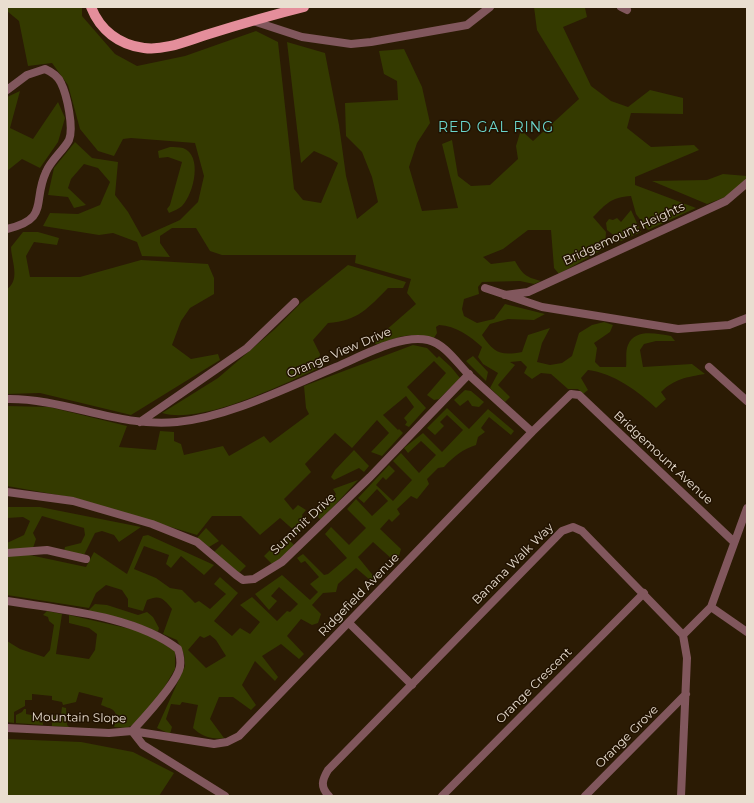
<!DOCTYPE html>
<html>
<head>
<meta charset="utf-8">
<style>
  body { margin:0 }
  #map { position:relative; width:754px; height:803px; overflow:hidden; background:#2b1b04; font-family:Montserrat,sans-serif }
  canvas { display:block }
  .frame { position:absolute; inset:0; border:8px solid #e9ded0; pointer-events:none }
</style>
</head>
<body>
<div id="map">
<canvas width="754" height="803"></canvas>
<div class="frame"></div>
</div>
<script>
const context = document.querySelector('canvas').getContext('2d');
context.lineJoin = 'round';
function fill(path, color) { context.fillStyle = color; context.fill(path, 'evenodd'); }
function stroke(path, color, width, dash) { context.strokeStyle = color; context.lineWidth = width; context.lineCap = dash ? 'butt' : 'round'; context.setLineDash(dash || []); context.stroke(path); }
function label(font, color, halo, rows, align = 'center') {
  context.font = font + ' Montserrat,sans-serif'; context.lineWidth = 3; context.setLineDash([]); context.textBaseline = 'middle'; context.strokeStyle = halo; context.fillStyle = color; for (const [text, x, y, turn = 0] of rows) {
    context.save(); context.translate(x, y); context.rotate((+turn || 0) * Math.PI / 180); context.textAlign = isNaN(turn) ? turn : align; if (halo) context.strokeText(text, 0, 0); context.fillText(text, 0, 0); context.restore();
  }
}
fill(new Path2D(`
  M7,7H82V16L115,54L137,66L185,56L256,31L278,42L294,189L303,200L321,203L338,163L330,158L314,151L301,163L287,42L325,53L339,125L346,176L357,219L378,202L372,177L362,152L346,136L345,103L398,100L397,81L384,74L379,51L404,49L422,87L430,123L417,143L409,167L422,211L458,208L442,144L452,140L458,176L471,186L490,185L518,159L516,146L520,133H524L533,141L579,99L537,30L534,7L585,8L587,17L563,27L591,86L611,101L628,107L650,90L683,98V114L631,113L627,128L651,147L694,145L699,150L635,177V185L696,208L648,230L636,214L631,196C611,197 606,204 593,217L606,232L605,248L559,274L554,268L551,230H528L503,249L483,257L491,264L515,261C523,275 526,277 541,281L534,284L520,281L482,282L478,287L479,294L464,299L462,309L464,316L477,323L494,319L505,304L545,314L534,320L508,319L490,324L482,335C494,353 500,356 522,352L528,335L550,328L542,343L537,362L550,365L562,363L572,356L579,333L592,325L604,322L613,325L610,332L594,343L597,348L595,362L600,367H626C627,361 625,351 628,345C635,328 657,334 671,336L675,341H656L644,344L640,350L643,367L692,364L705,374C687,377 674,379 661,392L666,399L656,408C638,391 613,373 588,370L581,378L588,390L583,394L578,389H568L551,374L541,373L532,379L524,373L527,367L521,361L510,362L515,365L498,385L510,397L505,402L490,388L498,373L483,364L478,357L482,347C470,336 456,326 439,325L436,327L437,333L434,338C424,335 410,334 399,337C390,340 384,344 375,344L377,338L416,304L407,293L411,279L355,263L356,255H222L210,251L196,228H172L160,236V243L170,257L142,256L137,242L113,233L99,235L43,226L50,213L78,214L100,205L110,182L98,168L84,164L71,179L68,188L86,205L74,208L68,197L48,195L54,168L75,142L92,158L118,162L115,195L128,212L142,237L180,220L198,202L204,176L195,143L131,138L123,139L114,156L98,151L80,129L68,85L52,63L28,66L19,21L7,11Z
  M20,91L10,128L33,139L58,102L65,118L58,142L40,168L22,159L7,171V97Z
  M170,147C174,147 179,147 183,148C203,155 194,194 182,206C179,209 173,211 169,213L167,209L170,205L182,162L168,157L159,158L158,151Z
  M723,174L747,176V179L728,196L707,204L652,181L707,180Z
  M631,210L641,232L621,241L607,230L606,223L609,219L613,220L617,218L621,222Z
  M23,232H38L59,238L57,245L34,242L26,256L30,277H80L141,260L208,264L214,278V294L190,308L181,321L172,345L191,359L218,354L220,360L131,415L40,393L7,394V289C21,280 11,259 11,247Z
  M348,265L406,282L403,288H388C368,308 358,321 328,323L313,340L320,354L319,368C281,385 202,425 162,413L218,378L275,329L301,303Z
  M413,345L427,348L437,358L439,356L451,367L460,378L439,399L434,400L427,395L446,373L434,361L407,387L426,408L409,427L405,425L407,422L404,418L414,407L406,396L383,415L398,430L399,429L403,433L382,456L371,452L389,433L377,420L352,448L335,433L305,464L311,472L284,499L293,510L298,505L306,510L302,515L306,523L297,533L280,518L260,535L241,516H212L197,535L75,498L7,486V406L49,407L127,426L119,447L156,450L160,431L174,432V441L181,444L184,455L223,446L229,456L264,436L270,443L309,414L306,408L304,386Z
  M473,356L488,372L486,381L466,361Z
  M465,390L471,391L484,402L479,407L472,406L468,400L460,406L454,400Z
  M447,408L469,429L488,409L514,431L511,435L489,417L481,428L485,432L478,437L476,445C463,449 453,457 444,467L438,468L427,479L429,484L417,499L411,496L397,509L400,514L392,522L389,519L380,529L401,549L399,556L393,560L373,542L358,557L376,579L370,580L356,568L338,584L336,592L323,593L312,605L321,614L318,623L312,625L301,619L287,636L304,654L299,659L281,644L262,656L278,677L275,681L255,661L242,685L256,705L251,710L233,697H219L210,719L224,738C212,740 201,736 193,728L198,705L182,702L180,705L171,704L166,719L172,727L170,734L157,728L185,666L184,654L177,640L163,634L172,609C164,599 160,594 147,600L143,611L128,607V599L122,590L106,585L96,593L89,608L7,595V556L25,554L86,567L94,552L127,574L143,536L148,535L214,565L204,575L181,556L171,568L166,564L169,555L144,546L134,569L156,578L170,588L182,590L195,603L199,601L210,609L226,594L214,584L220,577L238,593L214,621L232,636L240,628L250,634L260,622L240,605L252,597L277,621L287,611L290,612L298,604L279,587L271,596L277,601L269,610L255,594L282,575L310,600L318,592L310,584L319,577L305,561L301,563L297,558L303,554L324,575L328,574L347,558L325,534L331,527L349,545L366,528L347,509L356,499L372,516L388,501L377,489L364,503L358,498L389,465L395,471L386,480L383,477L376,485L393,501L412,480L393,461L401,453L419,473L436,455L421,441L408,453L404,448L423,433L442,452L463,430L447,415L440,422L444,426L435,435L427,428ZM210,635L216,640L226,656L206,668L188,650L200,636L204,638Z
  M354,450L369,466L364,472L359,468L334,480L331,477L335,470Z
  M358,480L321,520L317,516L324,505L327,507L336,494L333,489Z
  M7,507H40L141,527L119,542L114,535L102,531L95,533L84,555L64,551L65,547L81,543L85,535L84,528L42,516L33,533L36,539L33,548L7,551V543L24,535L30,521L23,517L7,518Z
  M206,528L219,541L209,547L197,538Z
  M287,538L295,546L273,565L264,556L271,549L274,550Z
  M222,544L246,566L237,575L213,553Z
  M95,604L107,605L138,615L147,612L153,617L159,628L158,632L131,621L87,612Z
  M47,611L62,614L56,654L89,659L95,650L97,634L89,628L69,623V615L144,632L175,651V669L158,698L133,725L126,728L114,727L115,723L119,720C113,707 113,710 101,705L103,698L79,692L76,702L63,705L62,702L52,700V696L32,694V700H25V706L14,712V723L7,722V641L20,649L44,657L50,650L54,625L49,621L48,617L43,615Z
  M62,707L66,708L67,725L69,727L52,726V716L61,715Z
  M24,709H26V714L42,717L43,725L16,723V715L22,712Z
  M7,739L81,742L133,752L174,773L159,796H7Z`), '#343a00');
stroke(new Path2D(`
  M621,7L627,10
  M253,21L302,37L351,44L371,42L467,25L490,7
  M7,90L27,75L45,69C52,72 58,76 61,83C67,95 74,128 69,140C63,151 51,160 46,172C32,202 50,219 7,229
  M485,288L542,307L678,329L729,325L747,318
  M505,295L528,292L726,201L747,183
  M709,367L747,401
  M7,399C65,398 118,428 177,422C229,417 288,387 336,367C362,356 400,334 428,340C445,344 457,363 469,375C490,394 511,413 532,432
  M140,422L247,348L295,302
  M7,492L73,501L152,524L197,542L236,575L243,580L254,579L282,562L370,477L469,374
  M7,553L47,550L86,559
  M7,601C61,610 134,615 178,649C180,655 181,661 180,667C177,683 144,718 132,731
  M711,607L747,632
  M349,623L412,685
  M683,635L711,607L747,508
  M7,728L109,733L132,731L214,744L227,742L239,736L532,432L571,394L579,395L734,542
  M132,731L143,745L225,796
  M329,796C320,787 322,780 328,770L562,531L573,527L582,531L683,635L687,658L681,796
  M442,796L644,593
  M585,796L686,694`), '#81575d', 8);
stroke(new Path2D(`
  M91,7C100,30 119,45 144,48C165,51 189,40 209,34C241,24 272,15 304,7`), '#e48e9b', 10);
label('12px', '#e9ded0', '#211200', [
  ["Bridgemount Heights",624,234,-25],
  ["Orange View Drive",339,353,-23],
  ["Bridgemount Avenue",663,458,43],
  ["Summit Drive",303,524,-43],
  ["Banana Walk Way",513,564,-45],
  ["Ridgefield Avenue",359,595,-46],
  ["Orange Crescent",534,686,-45],
  ["Mountain Slope",79,718,1],
  ["Orange Grove",627,737,-45]
]);
context.letterSpacing = '1px';
label('14px', '#6bd6cc', '#211200', [
  ["RED GAL RING",496,128]
]);
context.letterSpacing = '0px';
</script>
</body>
</html>
